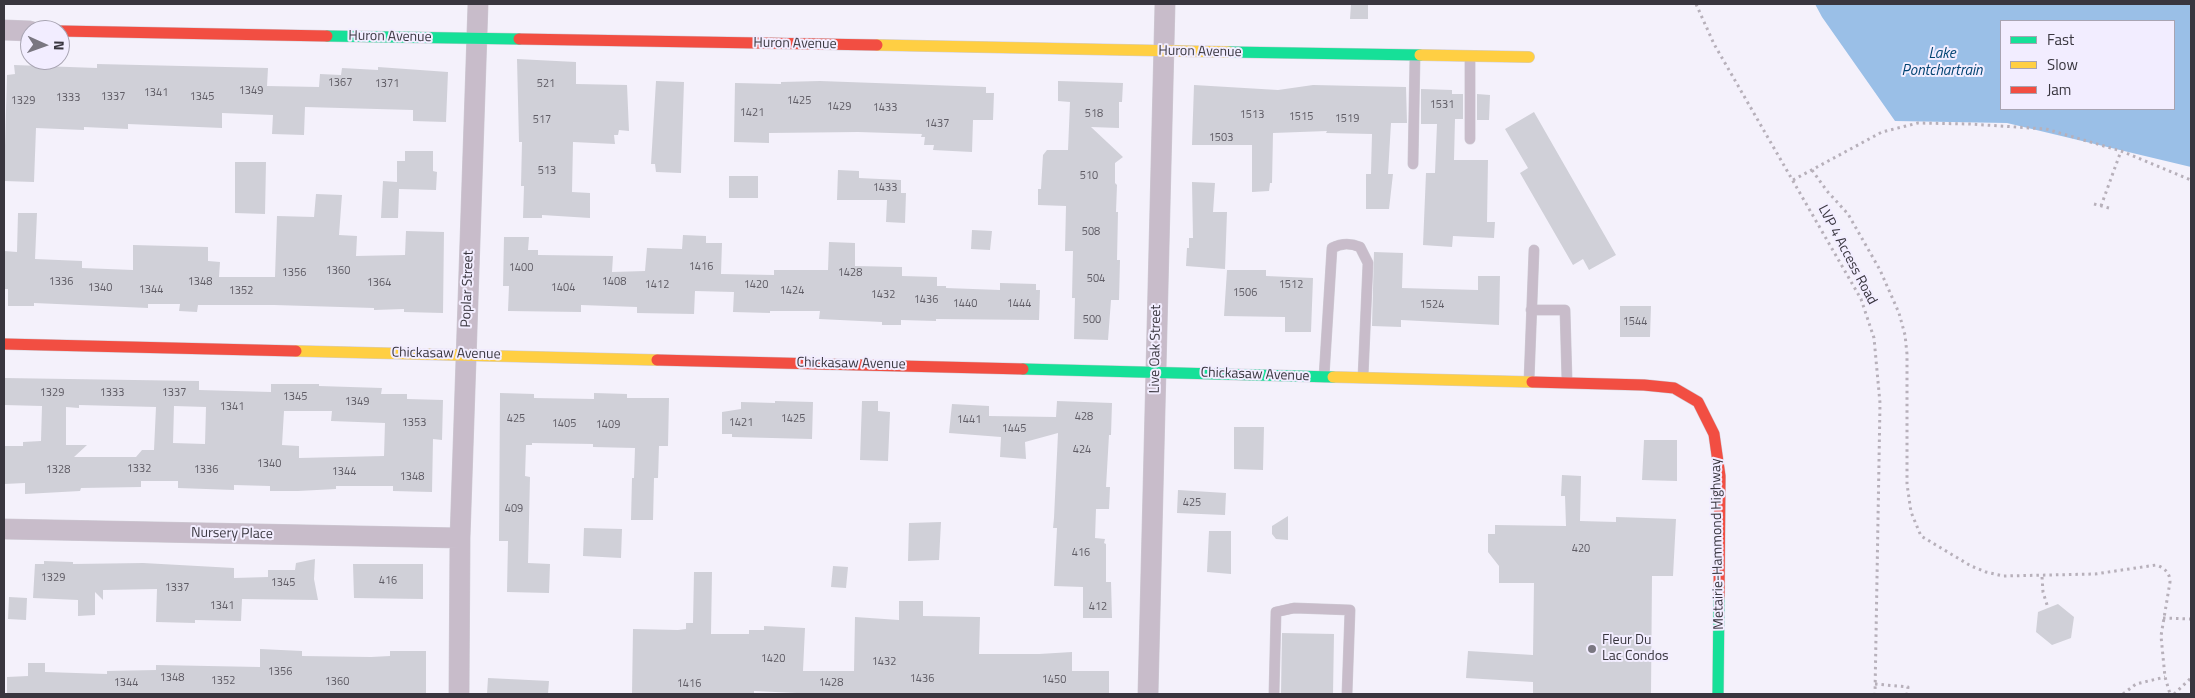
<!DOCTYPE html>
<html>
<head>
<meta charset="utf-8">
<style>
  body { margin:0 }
  #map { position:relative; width:2195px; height:698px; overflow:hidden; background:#f4f1fb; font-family:"Titillium Web",sans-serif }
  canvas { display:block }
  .frame { position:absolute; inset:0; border:5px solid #39363f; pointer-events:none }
  .legend { position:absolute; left:2000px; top:20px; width:175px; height:90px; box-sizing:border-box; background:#f2edff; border:1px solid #a8a4b2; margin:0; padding:6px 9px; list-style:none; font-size:15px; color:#39363f }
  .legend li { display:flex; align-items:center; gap:10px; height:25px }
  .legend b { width:25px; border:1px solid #a8a4b2 }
  .north { position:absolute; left:20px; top:20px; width:50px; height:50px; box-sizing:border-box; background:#f2edff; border:1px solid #a8a4b2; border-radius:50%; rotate:92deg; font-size:14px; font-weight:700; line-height:20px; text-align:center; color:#39363f }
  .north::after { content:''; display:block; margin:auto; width:18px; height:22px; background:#7a7781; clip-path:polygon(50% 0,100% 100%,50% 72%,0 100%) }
</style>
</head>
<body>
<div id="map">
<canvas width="2195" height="698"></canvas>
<div class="frame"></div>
<ul class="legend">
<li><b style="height:6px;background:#16e098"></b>Fast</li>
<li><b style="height:6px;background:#ffcf43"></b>Slow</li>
<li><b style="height:6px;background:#f24e42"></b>Jam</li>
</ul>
<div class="north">N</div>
</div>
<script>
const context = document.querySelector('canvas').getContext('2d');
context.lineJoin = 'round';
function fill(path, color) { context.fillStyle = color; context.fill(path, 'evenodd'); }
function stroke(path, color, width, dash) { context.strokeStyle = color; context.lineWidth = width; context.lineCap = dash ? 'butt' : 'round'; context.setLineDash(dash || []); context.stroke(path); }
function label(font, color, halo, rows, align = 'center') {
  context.font = font + ' "Titillium Web",sans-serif'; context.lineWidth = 4; context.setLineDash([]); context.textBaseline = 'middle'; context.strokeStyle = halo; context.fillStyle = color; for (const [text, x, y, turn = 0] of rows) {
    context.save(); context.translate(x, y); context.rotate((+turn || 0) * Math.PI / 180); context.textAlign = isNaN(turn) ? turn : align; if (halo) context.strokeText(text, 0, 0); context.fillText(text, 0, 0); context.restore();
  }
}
fill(new Path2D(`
  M1815,4H2191V167L2007,123L1895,121L1822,17ZM2001,21H2174V109H2001Z`), '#9abfe7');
fill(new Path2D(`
  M1351,4H1368V19H1350Z
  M517,59L576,62V84L627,85L629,131L619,130L618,135H614L615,144L573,142L572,192L590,193V218L542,215V218H523L524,186H521L522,142H519Z
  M97,64L268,68L267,86L319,87L320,74L341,75L342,68L378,70V67L448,72L446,122L413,121V110L305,107L304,135L272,134L273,115L222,113V128L128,124V129L84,127V130L36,128L34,182L4,181L7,75L15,74L14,65L97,68Z
  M656,81L684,82L681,173L656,172L655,164H651Z
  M820,81L986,87V93H994L993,120H973L972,152L933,150L934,145H924L925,137H921L922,134L858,132L769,133V143L734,142L735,83L781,84V82Z
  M1058,81L1123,83L1122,102H1119V128L1091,127L1123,157L1115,163V183L1117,185L1116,212H1118L1117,260H1120L1119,300H1111L1108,340L1074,339L1075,298H1072L1073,251H1065L1066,206L1038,205V189H1041L1043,155L1047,150H1068L1070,102L1058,101Z
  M1194,85L1278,90L1313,85L1406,87L1407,123H1391L1388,174H1393L1389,209H1366V174H1371L1372,134L1326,133L1327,131L1273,133L1272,183H1270L1269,191L1252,192V145H1192Z
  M1421,89L1452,90V94H1463V119H1455L1454,160H1488L1487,222H1495L1494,238L1453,236L1452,247L1423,245L1426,173H1435L1437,124H1421Z
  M1477,94L1490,95L1489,120H1477Z
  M1534,112L1616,255L1589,270L1583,259L1573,265L1520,173L1528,168L1505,129Z
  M405,151H433V171L437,172L436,190L399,189L398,218H381L383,181L397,182V161H405Z
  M235,162H266L265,214L235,213Z
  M838,170L859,171V178L901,180V193H906L905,223L886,222L887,200H837Z
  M729,176H758V198H729Z
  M1192,182L1215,183L1213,212H1227L1225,269L1186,266L1187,248H1189V238H1193Z
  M316,194L342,195L339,235L357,236L356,256L405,255L406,231L444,232L443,313L404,312V309L374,310V308L274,305H198L197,312L179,311L180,304H148V308L34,303V306H8V289H4V251L17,252L18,213H37L35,259L82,261V268L133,270V245L208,247V261L220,262L219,277H275L277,216L314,217Z
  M972,230L992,231L990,250L971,249Z
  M683,235L706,236V243H722L721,274L774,275V270H828L829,242L855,243V266L902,267V276L937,277V286H946V288L1000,290V283L1036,284V290H1040L1039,320L936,319V321L901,320V325H882V322L819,319L820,311H770V313L733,312L734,292L695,291L694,314L637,313V307L581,305V312L508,311L509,286H503L504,237H529L528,250H538V255L613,256L612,272L645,271L647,248L682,249Z
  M1374,252L1403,253L1402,288L1478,290V276H1500L1499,325L1401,320V327L1372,326Z
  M1227,270H1266V276L1313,278L1311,332H1285V317L1224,316Z
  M1620,306H1651L1650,337H1620Z
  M4,378L199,381V390L271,392V384H319V386L382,388L381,394H407V399L443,400L442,440L433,439L432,492L393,491V486H336V489L298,491H270V486L234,485V490L178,488V481H141V487L81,488L80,491L25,494V483L4,484V446H23V442L41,441L42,406L4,405ZM79,405L156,407L154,450H142L136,457H74L87,445H66V407L79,408ZM174,406L206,407L205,444L173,443ZM284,411H332L331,421L385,423L384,456L299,458V446L282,445Z
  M500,393L534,394V398L594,399V393L627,394V398H669L668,446H659L658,478H654L653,520H631L632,478H634L635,448L593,447V444L532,443V445H526L525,476L530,477L528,563L550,564L549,593L507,592L508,541H499Z
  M775,401L813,402L812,439L732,437V434H722V412L741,409V402L775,403Z
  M862,401H878V411L890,412L888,461L860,460Z
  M1057,401L1112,403L1111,435H1109L1106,487H1110L1109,509H1096L1095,538L1105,539L1104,543L1106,544V582H1111L1112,618H1083V587L1054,586L1057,528H1053L1054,518L1058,433L1025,442L1026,459L1000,457L1001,437L949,433L952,404L989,406V416L1056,417Z
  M1234,427H1264L1263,470L1234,469Z
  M1644,440H1677V481L1642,480Z
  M1562,475L1581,476L1580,521L1616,522V517L1676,519L1673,576H1652L1651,694H1533V682L1466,678L1468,651L1533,655L1534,583H1499V566L1488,552V534H1495V525L1566,526L1565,496H1561Z
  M1178,490L1226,493L1225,515L1177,513Z
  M1288,516V540L1276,539L1272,534V526Z
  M941,522L939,560L908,561L909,523Z
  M584,528L622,529L621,558L583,556Z
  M1209,531H1231V574L1207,572Z
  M315,559L314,579L318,600L242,599L241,621L195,620V623L156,622L157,589L103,590V600L95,592V615L78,616V600L33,598L35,564H44V561L73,562V564L143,563L234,568V578L268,577V570H295L296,563Z
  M353,564H423V599L354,598Z
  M833,566L848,567L846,588L831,587Z
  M694,572H712L711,634H749V630H764V626L805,628L803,671H854L855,617L899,620V601H923V616L980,617L979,654H1039L1072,652V671H1109V694H818L754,691V694H632L633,629L678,630L686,629V623H693Z
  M9,597L27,598L26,620L8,619Z
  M2058,604L2074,617L2071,638L2052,645L2036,632L2038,612Z
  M1282,633L1334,634L1333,694H1281Z
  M260,649L302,651V656L371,657L390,656V651H426V694H7V677L28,676V663H45V672L107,674V671L156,670V665L260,667Z
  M488,678L549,681L548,694H487Z`), '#d0d0d8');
const lane = new Path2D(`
  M1470,139V58
  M1413,164L1415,56
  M1531,310H1565L1567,381
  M1324,377L1332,248C1342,243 1350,243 1360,247L1368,263L1363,377
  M1529,381L1534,250
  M1274,694L1276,612L1294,608L1350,610L1347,694`);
const street = new Path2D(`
  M4,30L30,31
  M4,529L460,538
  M459,694L460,538L478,4
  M1148,694L1165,4`);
const fast = new Path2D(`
  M327,36L519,39
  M1229,52L1420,55
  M1023,369L1333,377
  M1718,694L1719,598`);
const slow = new Path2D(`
  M877,45L1229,52
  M1420,55L1529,57
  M296,351L657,360
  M1333,377L1532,382`);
const jam = new Path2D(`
  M60,31L327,36
  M519,39L877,45
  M4,344L296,351
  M657,360L1023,369
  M1532,382L1644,385L1674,388L1698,402L1714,434L1720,476L1719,598`);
stroke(lane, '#cfccd5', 11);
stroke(street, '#cfccd5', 21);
stroke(fast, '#cfccd5', 12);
stroke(slow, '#cfccd5', 12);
stroke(jam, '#cfccd5', 12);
stroke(new Path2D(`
  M1696,4L1714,44L1861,299L1874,338L1880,403L1875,694
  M1812,170L1827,191L1848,214L1880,270L1899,313L1905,335L1907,354V484L1911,512L1921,536L1971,566L1986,572L2003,576L2095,574L2156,565C2165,568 2170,573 2170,582L2161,636L2165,677L2170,694
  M1793,180L1882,132L1918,123L1970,124L2046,129L2121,151L2191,180
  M2094,204L2109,208
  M2101,206L2121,151
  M2042,577L2043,592L2048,608
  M2163,618L2191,619
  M1875,684L1908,687L1907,694
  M2123,694L2136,684L2165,677
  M2174,694L2191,678`), '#b7b0ba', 3, [2.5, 4]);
stroke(lane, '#c8bcca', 10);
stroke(street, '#c8bcca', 20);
stroke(fast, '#16e098', 11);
stroke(slow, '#ffcf43', 11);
stroke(jam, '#f24e42', 11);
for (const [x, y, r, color] of [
  [1592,649,5,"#7a7781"]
]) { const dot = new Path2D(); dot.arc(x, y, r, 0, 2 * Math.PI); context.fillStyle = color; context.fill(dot); stroke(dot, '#f2edff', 2); }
label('11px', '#5f5c65', null, [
  ["1367",340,83],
  ["1371",387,84],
  ["521",546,84],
  ["1349",251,91],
  ["1341",156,93],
  ["1337",113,97],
  ["1345",202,97],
  ["1333",68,98],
  ["1329",23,101],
  ["1425",799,101],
  ["1531",1442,105],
  ["1429",839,107],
  ["1433",885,108],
  ["1421",752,113],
  ["518",1094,114],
  ["1513",1252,115],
  ["1515",1301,117],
  ["1519",1347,119],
  ["517",542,120],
  ["1437",937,124],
  ["1503",1221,138],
  ["513",547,171],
  ["510",1089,176],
  ["1433",885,188],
  ["508",1091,232],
  ["1416",701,267],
  ["1400",521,268],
  ["1360",338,271],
  ["1356",294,273],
  ["1428",850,273],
  ["504",1096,279],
  ["1336",61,282],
  ["1348",200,282],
  ["1408",614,282],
  ["1364",379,283],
  ["1412",657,285],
  ["1420",756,285],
  ["1512",1291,285],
  ["1340",100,288],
  ["1404",563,288],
  ["1344",151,290],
  ["1352",241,291],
  ["1424",792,291],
  ["1506",1245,293],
  ["1432",883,295],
  ["1436",926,300],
  ["1440",965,304],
  ["1444",1019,304],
  ["1524",1432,305],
  ["500",1092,320],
  ["1544",1635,322],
  ["1329",52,393],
  ["1333",112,393],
  ["1337",174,393],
  ["1345",295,397],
  ["1349",357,402],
  ["1341",232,407],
  ["428",1084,417],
  ["425",516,419],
  ["1425",793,419],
  ["1441",969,420],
  ["1353",414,423],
  ["1421",741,423],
  ["1405",564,424],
  ["1409",608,425],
  ["1445",1014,429],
  ["424",1082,450],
  ["1340",269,464],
  ["1332",139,469],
  ["1328",58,470],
  ["1336",206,470],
  ["1344",344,472],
  ["1348",412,477],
  ["425",1192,503],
  ["409",514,509],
  ["420",1581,549],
  ["416",1081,553],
  ["1329",53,578],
  ["416",388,581],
  ["1345",283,583],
  ["1337",177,588],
  ["1341",222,606],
  ["412",1098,607],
  ["1420",773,659],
  ["1432",884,662],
  ["1356",280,672],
  ["1348",172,678],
  ["1436",922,679],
  ["1450",1054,680],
  ["1352",223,681],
  ["1360",337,682],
  ["1344",126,683],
  ["1428",831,683],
  ["1416",689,684]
]);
label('14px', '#39363f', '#f2edff', [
  ["Huron Avenue",390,37,1],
  ["Huron Avenue",795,44,1],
  ["Huron Avenue",1200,52,1],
  ["LVP 4 Access Road",1847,255,62],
  ["Poplar Street",468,289,-88],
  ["Live Oak Street",1156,349,-89],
  ["Chickasaw Avenue",446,354,1],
  ["Chickasaw Avenue",851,364,1],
  ["Chickasaw Avenue",1255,375,2],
  ["Nursery Place",232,534,1],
  ["Metairie-Hammond Highway",1718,544,-91]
]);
label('14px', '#39363f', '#f2edff', [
  ["Fleur Du",1602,641],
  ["Lac Condos",1602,657]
], 'left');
label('italic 15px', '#014372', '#f2edff', [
  ["Lake",1942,54],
  ["Pontchartrain",1942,71]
]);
</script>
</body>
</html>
